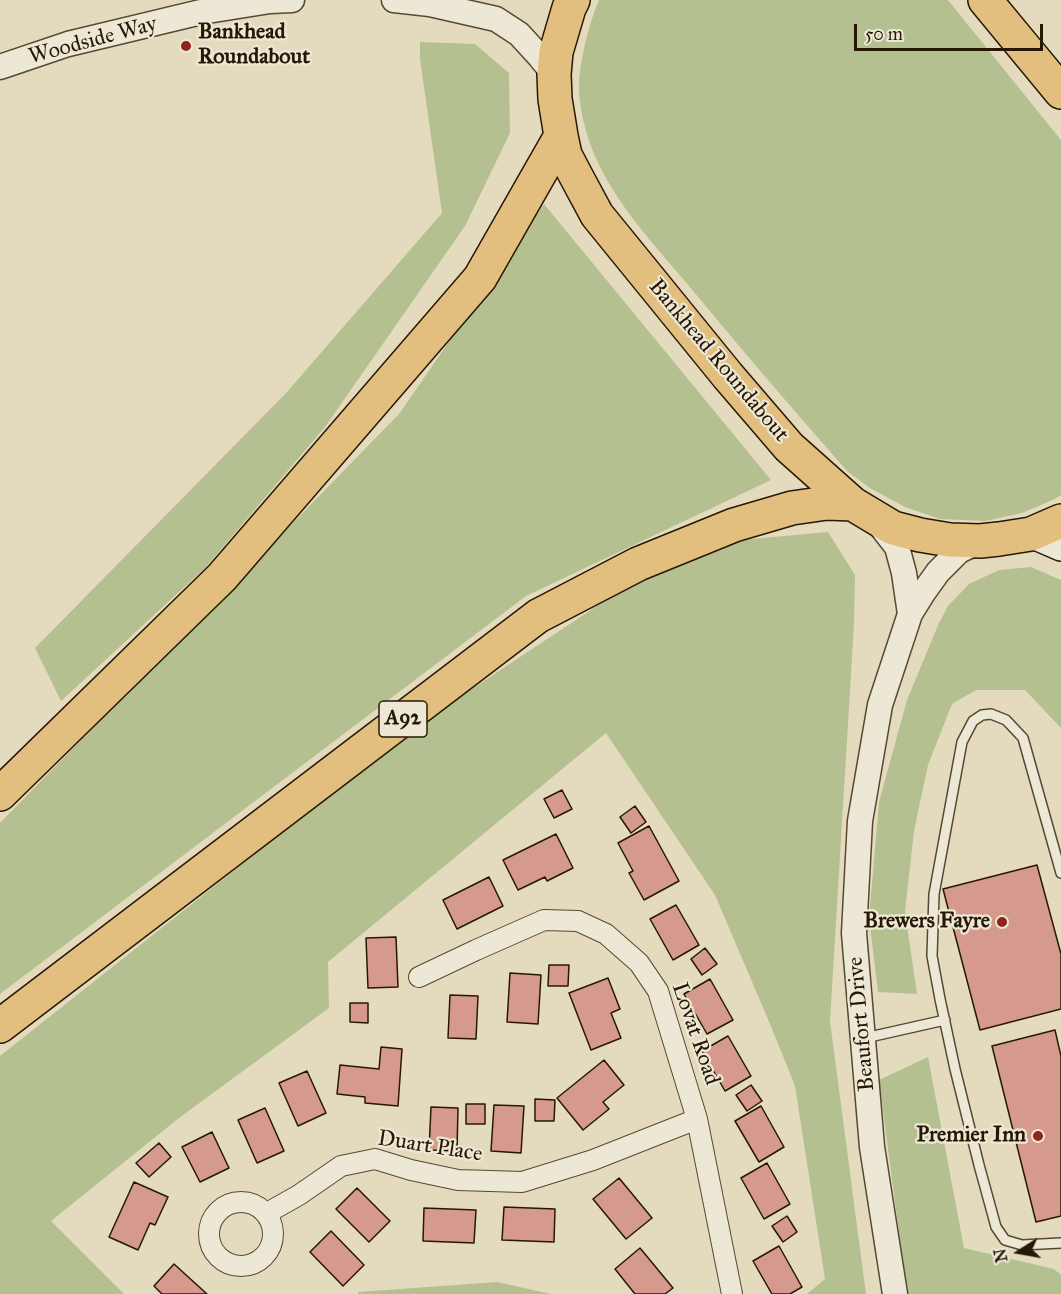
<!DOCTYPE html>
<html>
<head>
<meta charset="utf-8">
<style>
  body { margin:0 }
  #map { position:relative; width:1061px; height:1294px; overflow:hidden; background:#e4dbbe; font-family:"IM FELL Great Primer",serif }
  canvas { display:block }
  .north { position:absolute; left:989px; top:1222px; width:60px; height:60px; -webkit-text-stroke:4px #ede8d5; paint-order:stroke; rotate:259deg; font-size:16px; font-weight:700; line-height:24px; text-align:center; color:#271805 }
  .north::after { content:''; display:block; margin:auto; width:21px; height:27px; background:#271805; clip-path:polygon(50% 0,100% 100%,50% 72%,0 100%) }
  .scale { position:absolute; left:854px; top:24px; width:189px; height:27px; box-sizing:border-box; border:3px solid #271805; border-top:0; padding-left:8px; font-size:18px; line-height:21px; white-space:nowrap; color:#271805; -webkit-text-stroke:4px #ede8d5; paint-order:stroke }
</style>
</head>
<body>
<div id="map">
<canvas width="1061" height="1294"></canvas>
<div class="north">N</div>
<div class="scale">50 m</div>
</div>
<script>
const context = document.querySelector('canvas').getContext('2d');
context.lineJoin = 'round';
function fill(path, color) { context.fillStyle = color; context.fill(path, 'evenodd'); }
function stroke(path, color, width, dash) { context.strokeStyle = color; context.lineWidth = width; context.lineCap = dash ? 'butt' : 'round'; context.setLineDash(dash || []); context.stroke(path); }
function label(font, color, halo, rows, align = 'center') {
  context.font = font + ' "IM FELL Great Primer",serif'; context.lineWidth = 4.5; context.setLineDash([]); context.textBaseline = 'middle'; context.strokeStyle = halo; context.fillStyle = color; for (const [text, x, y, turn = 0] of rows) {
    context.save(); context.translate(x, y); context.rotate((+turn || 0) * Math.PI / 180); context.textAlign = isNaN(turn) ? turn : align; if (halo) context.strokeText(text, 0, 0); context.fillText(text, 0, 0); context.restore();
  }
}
fill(new Path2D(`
  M599,0H948L1061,140V495L1055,499L1022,513L985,521L940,519L905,507L870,488L848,472C794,411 741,349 689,286C647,236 597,185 583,119C581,110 579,98 579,88C579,63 589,23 599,0Z
  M420,42L475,44L509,73L510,133L465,226L325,427L206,567L61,701L35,648L287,392L442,213L420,59Z
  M544,204L771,480L526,596L0,994V823L399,414Z
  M828,532L855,575L854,624L830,1021L866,1294H807L825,1279L795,1086L770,1024L715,895L606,733L328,962L329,1008L179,1118L51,1221L124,1294H0V1056L419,724L621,590L676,563L740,540Z
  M1031,567L1061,580V728L1025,690H976L952,704L928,765L914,831L905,912L917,994L878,992L869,918L879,802L907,700L939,623L948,606L969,584L999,570Z
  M928,1057L964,1248L1054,1269L1061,1275V1294H907L879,1080Z
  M497,1282L551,1294H358V1292Z`), '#b5c091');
const building = new Path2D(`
  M562,790L572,809L554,818L544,799Z
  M635,806L646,822L631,833L620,817Z
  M649,826L679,881L644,900L629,873L633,871L618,843Z
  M556,834L573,868L547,881L545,877L518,890L503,860Z
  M1037,865L1061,954V1009L980,1030L943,889Z
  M489,877L503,906L457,929L443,900Z
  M676,905L699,945L673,960L650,919Z
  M396,937L398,987L368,988L366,938Z
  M705,948L717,964L702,975L691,959Z
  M549,965H569L568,986H548Z
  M510,973L541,975L538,1024L507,1022Z
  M608,978L620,1009L611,1013L621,1038L591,1050L569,993Z
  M710,979L733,1020L707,1034L684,994Z
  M450,995L478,996L476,1039L448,1038Z
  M350,1003H368V1023L350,1022Z
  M1055,1030L1061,1056V1216L1036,1222L992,1046Z
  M728,1036L751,1076L725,1091L702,1051Z
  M381,1047L402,1049L398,1106L365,1103V1097L337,1094L340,1065L379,1069Z
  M604,1060L624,1085L603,1102L609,1109L583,1130L557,1098Z
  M307,1071L326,1113L298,1126L279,1083Z
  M751,1085L762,1101L747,1111L736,1095Z
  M535,1099L555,1100L554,1121H535Z
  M466,1104H485V1124H466Z
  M494,1105L524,1106L521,1153L491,1151Z
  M761,1106L784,1147L759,1162L735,1121Z
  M431,1107L458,1108L457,1151L429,1150Z
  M265,1108L284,1151L257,1163L238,1120Z
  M212,1132L229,1168L200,1182L182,1147Z
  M159,1143L171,1157L149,1177L136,1163Z
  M767,1163L790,1204L764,1219L741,1178Z
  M619,1178L652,1218L626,1239L593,1199Z
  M134,1182L168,1197L155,1225L150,1223L138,1250L109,1237Z
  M357,1188L390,1221L369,1242L336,1209Z
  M504,1207L555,1209L554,1242L502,1240Z
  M424,1208L476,1210L474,1243L423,1241Z
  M787,1216L797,1232L783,1242L772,1226Z
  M331,1231L364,1265L343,1286L310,1252Z
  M779,1246L802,1287L790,1294H772L753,1261Z
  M640,1248L673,1288L665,1294H635L615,1269Z
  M174,1264L207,1294H162L154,1286Z`);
fill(building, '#d5998e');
stroke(building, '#271805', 1.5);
const service = new Path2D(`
  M1061,873L1023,738L1006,720L991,714L982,715L973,721L962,742L934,894L932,956L940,999L955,1069L979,1165L996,1227L1005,1240L1022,1245L1061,1243
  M865,1038L945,1020`);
const minor = new Path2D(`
  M419,977L476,950L544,920L578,921L606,934L639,963L658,991L697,1119L732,1294
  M209 1234a32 32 0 1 1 64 0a32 32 0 1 1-64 0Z
  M267,1213L299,1195L341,1166L375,1159L411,1170L458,1180L522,1182L593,1160L697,1119`);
const tertiary = new Path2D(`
  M394,0L430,4L496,19L519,34L540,57L554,74
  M0,67L68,44L201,12L270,1L292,0
  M876,520L897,547L904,573L910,614
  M895,1294L872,1147L854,933L860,821L880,705L910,614L923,593L938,572L959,551L980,541`);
const secondary = new Path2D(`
  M1031,534L1061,547`);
const trunk = new Path2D(`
  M573,0L569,8L556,52L554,74L555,99L561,136L565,155L576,176L597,215L728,376L789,447L853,504L893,528L920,535L950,540L980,541L999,539L1031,534L1061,521
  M985,0L1061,92
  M0,794L222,577L480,278L561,136
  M0,1026L538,616L638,564L734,525L792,508L827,503L853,504`);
stroke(service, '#564933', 12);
stroke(minor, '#564933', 22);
stroke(tertiary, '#564933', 27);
stroke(secondary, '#271805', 30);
stroke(trunk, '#271805', 36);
stroke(service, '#ede8d5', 9);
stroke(minor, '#ede8d5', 20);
stroke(tertiary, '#ede8d5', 24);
stroke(secondary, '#ede8d5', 27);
stroke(trunk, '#e2be7f', 33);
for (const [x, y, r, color] of [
  [186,46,6,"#8f2418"],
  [1002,922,6,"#8f2418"],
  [1038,1136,6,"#8f2418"]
]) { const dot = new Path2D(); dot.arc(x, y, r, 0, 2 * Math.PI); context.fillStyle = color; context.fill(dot); stroke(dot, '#ede8d5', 2); }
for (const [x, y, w] of [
  [403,719,48]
]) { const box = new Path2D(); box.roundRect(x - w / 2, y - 18, w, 36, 4.5); context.fillStyle = '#ede8d5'; context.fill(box); stroke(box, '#271805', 1.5); }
label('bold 21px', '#271805', null, [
  ["A92",403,719]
]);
label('bold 22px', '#271805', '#ede8d5', [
  ["Bankhead",198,33,"left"],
  ["Roundabout",198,58,"left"],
  ["Brewers Fayre",990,922],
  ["Premier Inn",1026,1136]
], 'right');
label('22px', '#271805', '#ede8d5', [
  ["Woodside Way",93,41,-15],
  ["Bankhead Roundabout",718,361,50],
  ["Beaufort Drive",862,1024,-95],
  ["Lovat Road",695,1034,71],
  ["Duart Place",430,1147,9]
]);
</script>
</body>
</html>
